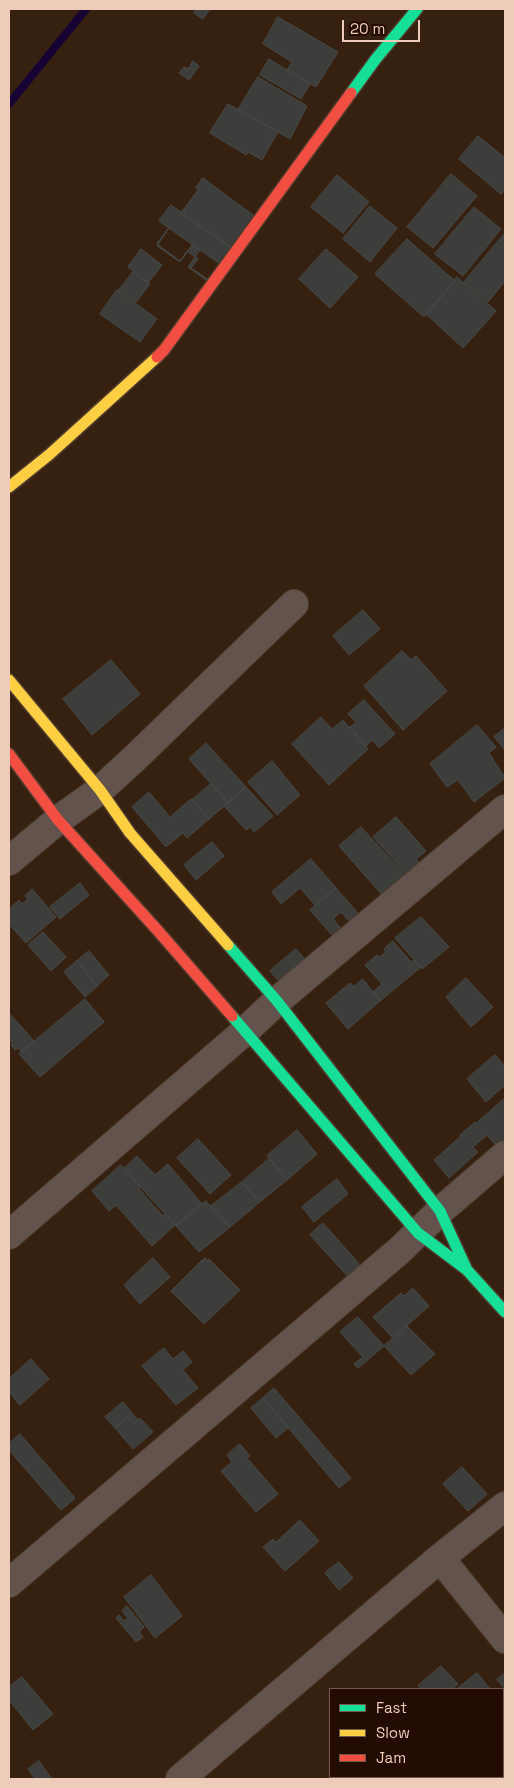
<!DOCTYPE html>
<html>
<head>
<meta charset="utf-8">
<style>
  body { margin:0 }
  #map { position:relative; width:514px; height:1788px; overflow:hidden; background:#362010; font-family:"Space Grotesk",sans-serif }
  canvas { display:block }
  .frame { position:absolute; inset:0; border:10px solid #eeccb9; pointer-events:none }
  .legend { position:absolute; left:329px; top:1688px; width:175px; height:90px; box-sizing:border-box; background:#220b01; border:1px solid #74584b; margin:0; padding:6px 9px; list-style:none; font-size:15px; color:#eeccb9 }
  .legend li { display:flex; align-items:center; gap:10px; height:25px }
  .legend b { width:25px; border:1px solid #74584b }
  .scale { position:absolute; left:342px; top:20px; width:78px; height:22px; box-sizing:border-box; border:2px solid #eeccb9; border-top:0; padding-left:6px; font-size:15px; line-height:18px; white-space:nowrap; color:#eeccb9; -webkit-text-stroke:4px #220b01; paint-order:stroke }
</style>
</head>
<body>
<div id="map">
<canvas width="514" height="1788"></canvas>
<div class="frame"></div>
<ul class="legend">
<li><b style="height:6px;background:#16e098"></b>Fast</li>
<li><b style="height:6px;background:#ffcf43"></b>Slow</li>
<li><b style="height:6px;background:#f24e42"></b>Jam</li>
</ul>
<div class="scale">20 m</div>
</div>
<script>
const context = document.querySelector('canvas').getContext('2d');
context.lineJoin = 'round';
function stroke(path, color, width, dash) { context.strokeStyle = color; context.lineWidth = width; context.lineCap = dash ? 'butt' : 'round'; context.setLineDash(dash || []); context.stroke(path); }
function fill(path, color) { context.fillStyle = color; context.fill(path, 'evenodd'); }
stroke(new Path2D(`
  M9,104L86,9`), '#160333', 8);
const building = new Path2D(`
  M197,9H210L203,19L194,13Z
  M278,17L338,52L316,87L287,70L292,62L263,44Z
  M269,59L310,84L301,99L260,75Z
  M193,61L199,66L189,80L179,73L184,67L188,69Z
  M258,77L307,106L290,139L238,110Z
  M228,104L278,132L262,160L248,152L246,155L210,133Z
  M478,136L505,158V189L501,194L459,159Z
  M451,174L477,196L433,248L407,227Z
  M337,175L369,202L343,233L311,207Z
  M203,178L257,218L233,249L181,213L198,190L196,188Z
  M171,205L233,249L209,282L188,267L200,250L192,245L180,262L157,246L169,228L159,221Z
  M370,206L397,228L370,262L343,239Z
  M474,207L501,229L463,276L435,254Z
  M169,228L220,264L209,280L191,268L198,259L187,251L180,261L157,244Z
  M505,233V281L488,302L464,282Z
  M407,239L455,281L424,317L375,274Z
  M141,249L162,265L148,283L128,267Z
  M326,249L358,277L330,308L299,279Z
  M133,272L150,284L136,302L119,290Z
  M457,277L496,311L463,348L426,314L455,281L454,280Z
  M117,290L157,319L140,342L100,314Z
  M363,610L380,629L349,655L333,636Z
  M402,651L411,660L416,656L447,691L403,730L364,686Z
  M111,660L140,694L92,735L63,699Z
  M364,700L395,734L379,748L372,740L366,746L350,727L356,722L348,714Z
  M321,717L332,729L343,720L368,749L329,785L292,744Z
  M477,725L496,747L489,753L505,778L474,802L458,780L447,787L430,764Z
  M505,728V750L494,737Z
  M206,743L246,787L228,803L189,759Z
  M272,761L300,795L277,815L248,782Z
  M211,784L228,803L209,819L192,800Z
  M246,787L273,816L254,832L250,827L246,830L224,806Z
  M149,792L170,817L191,799L209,819L187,838L183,833L166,847L132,807Z
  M396,817L426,851L416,859L423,867L410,878L373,837Z
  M361,827L409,879L383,896L339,846Z
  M212,842L224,856L196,880L184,865Z
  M311,859L336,888L316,906L300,888L281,904L272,892Z
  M80,883L89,895L60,919L50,907Z
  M336,888L362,918L353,926L341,912L333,919L347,936L339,943L310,910Z
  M32,889L56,917L26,943L9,924V909L19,900L22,904L28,899L25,896Z
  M421,917L449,947L422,969L395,938Z
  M43,932L66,957L51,971L28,945Z
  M393,941L411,962L414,960L421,967L380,1001L373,992L382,984L365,965L377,955L380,957L386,952L384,949Z
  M296,949L309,964L283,986L270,971Z
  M89,951L109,975L97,986L77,961Z
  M77,961L98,986L85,997L64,972Z
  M466,978L493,1007L471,1027L446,997Z
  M363,979L380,1001L348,1029L326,1003L350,983L354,986Z
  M85,999L104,1022L40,1077L19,1054Z
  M9,1013L34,1041L22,1052L18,1048L15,1050L11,1045L13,1044L9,1039Z
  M495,1055L505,1066V1085L486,1102L467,1079Z
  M505,1098V1147L501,1151L487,1135L473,1147L478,1152L449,1178L434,1160L461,1136L460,1135L475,1122L476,1123Z
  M297,1130L317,1154L287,1180L267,1156Z
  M198,1139L231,1175L210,1194L177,1158Z
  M137,1156L155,1175L168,1164L202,1204L176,1226L124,1169Z
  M269,1159L287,1180L260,1202L242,1182Z
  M121,1165L141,1187L139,1189L163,1216L165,1214L175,1225L152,1246L116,1205L109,1211L92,1191Z
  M337,1179L348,1194L314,1222L302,1207Z
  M242,1182L260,1202L230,1227L211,1206Z
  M206,1201L230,1227L199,1252L176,1226Z
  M323,1223L362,1267L349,1278L310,1235Z
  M153,1258L170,1277L140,1304L124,1285Z
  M205,1258L208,1261L209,1259L240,1290L204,1324L171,1291L202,1260V1261Z
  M413,1288L429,1306L393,1338L373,1317L401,1293L404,1296Z
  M358,1317L384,1346L358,1368L354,1364L363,1357L340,1332Z
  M407,1326L435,1354L411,1375L384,1346Z
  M164,1348L173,1359L183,1351L192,1362L183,1370L198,1388L176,1405L142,1366Z
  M31,1359L49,1379L20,1405L9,1392V1379Z
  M274,1388L351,1478L339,1488L263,1398Z
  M263,1398L288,1428L276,1438L251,1408Z
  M123,1402L138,1420L134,1424L128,1417L115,1428L105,1417Z
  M128,1417L134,1424L140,1418L153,1432L133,1449L115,1428Z
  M20,1434L75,1498L61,1510L9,1450V1444Z
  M240,1444L250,1456L247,1458L278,1494L256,1512L221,1471L232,1462L227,1455Z
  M462,1467L487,1494L468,1511L443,1484Z
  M300,1520L319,1541L285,1571L263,1547L273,1539L276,1542Z
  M339,1562L353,1578L339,1590L325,1573Z
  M151,1575L182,1616L155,1638L124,1597Z
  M127,1606L144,1627L139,1632L143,1637L136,1642L116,1618L119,1615L124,1621L128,1618L122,1611Z
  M441,1666L458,1684L452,1689H421L418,1686Z
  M477,1673L490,1689H457Z
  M505,1673V1689L497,1680Z
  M22,1677L53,1714L33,1730L9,1700V1687Z
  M39,1761L52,1779H35L28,1769Z`);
fill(building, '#3d3e3b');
stroke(building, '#464a49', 1);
const street = new Path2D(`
  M9,861L58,820L100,790L136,757L294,604
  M9,1235L244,1032L277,1001L505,809
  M440,1558L505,1639
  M9,1583L400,1250L440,1211L505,1155
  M180,1779L440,1558L505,1506`);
const fast = new Path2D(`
  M351,93L375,60L417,9
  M228,945L277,1001L440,1211L467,1270
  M232,1016L418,1233L467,1270L505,1312`);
const slow = new Path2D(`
  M9,487L50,454L157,357
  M9,680L100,790L130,833L228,945`);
const jam = new Path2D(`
  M157,357L164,350L351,93
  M9,754L58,820L159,932L232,1016`);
stroke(street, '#503c2e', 30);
stroke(fast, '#503c2e', 14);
stroke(slow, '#503c2e', 14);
stroke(jam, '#503c2e', 14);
stroke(street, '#62544c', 28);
stroke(fast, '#16e098', 11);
stroke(slow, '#ffcf43', 11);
stroke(jam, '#f24e42', 11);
</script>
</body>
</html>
